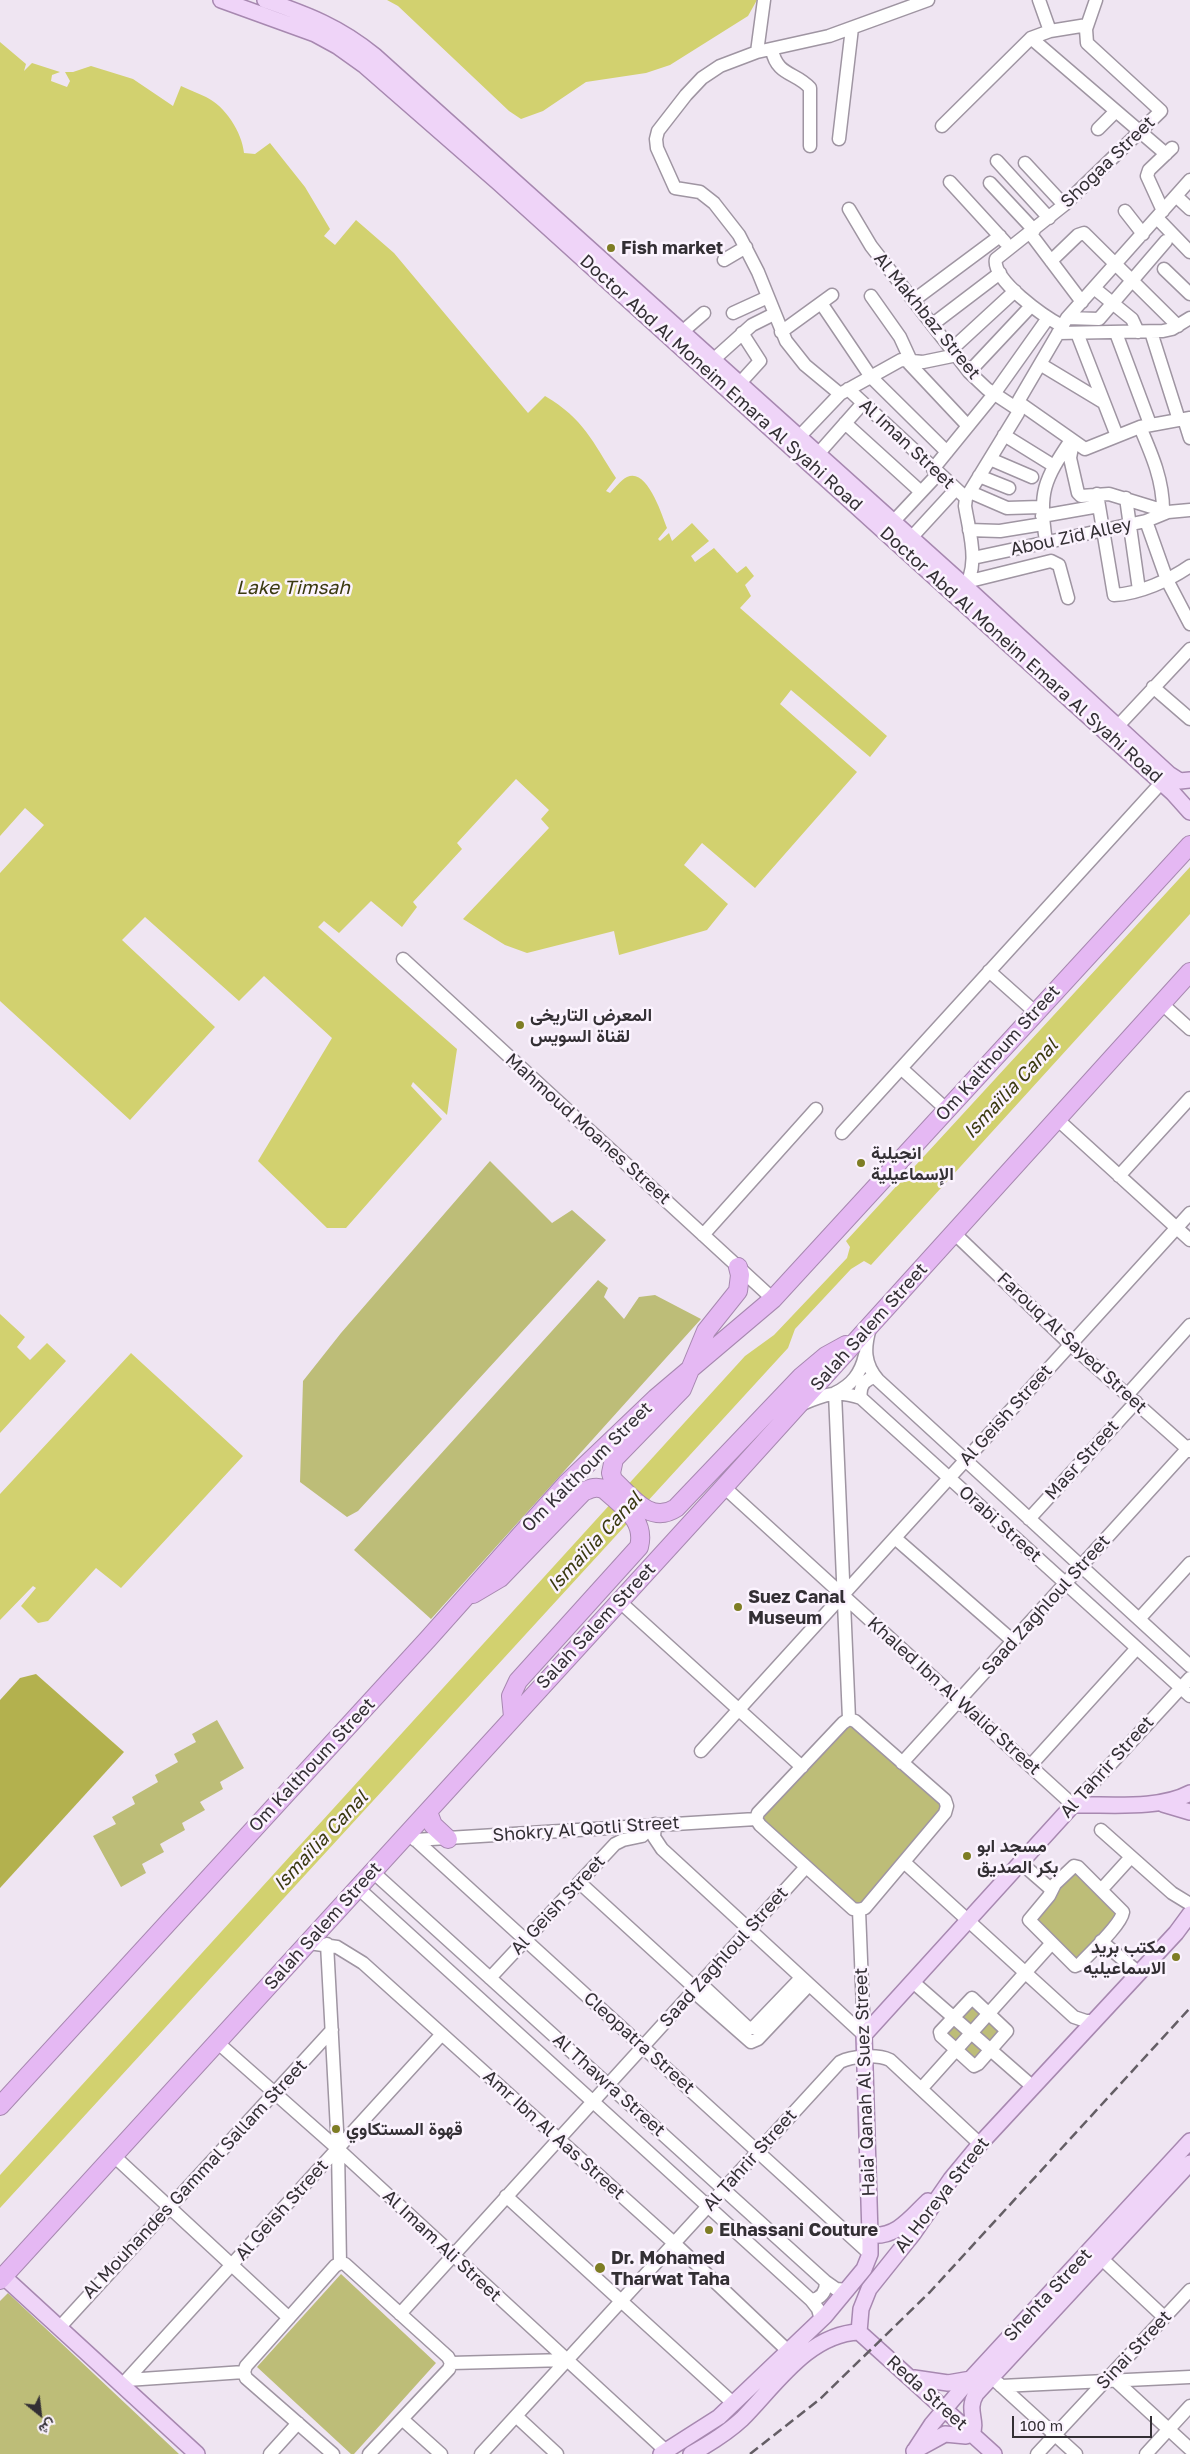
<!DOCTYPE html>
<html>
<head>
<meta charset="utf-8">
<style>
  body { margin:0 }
  #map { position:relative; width:1190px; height:2454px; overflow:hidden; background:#efe5f2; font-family:"Golos Text",Vazirmatn,sans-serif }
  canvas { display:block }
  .north { position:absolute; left:15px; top:2389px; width:50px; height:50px; -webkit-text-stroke:4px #fbf3fe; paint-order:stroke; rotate:151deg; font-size:14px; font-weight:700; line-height:20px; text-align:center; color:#332f34 }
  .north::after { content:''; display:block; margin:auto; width:18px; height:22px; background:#332f34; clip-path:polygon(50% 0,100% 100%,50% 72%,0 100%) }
  .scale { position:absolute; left:1012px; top:2416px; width:140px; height:22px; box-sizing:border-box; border:2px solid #332f34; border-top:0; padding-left:6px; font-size:15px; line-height:18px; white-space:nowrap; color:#332f34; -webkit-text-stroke:4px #fbf3fe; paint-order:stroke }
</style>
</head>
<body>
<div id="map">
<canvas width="1190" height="2454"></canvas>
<div class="north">ش</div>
<div class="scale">100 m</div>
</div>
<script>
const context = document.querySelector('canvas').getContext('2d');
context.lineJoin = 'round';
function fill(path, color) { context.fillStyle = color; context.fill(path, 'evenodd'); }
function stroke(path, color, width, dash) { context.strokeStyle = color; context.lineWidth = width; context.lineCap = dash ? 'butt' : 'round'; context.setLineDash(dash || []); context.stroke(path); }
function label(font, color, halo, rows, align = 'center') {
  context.font = font + ' "Golos Text",Vazirmatn,sans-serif'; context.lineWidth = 5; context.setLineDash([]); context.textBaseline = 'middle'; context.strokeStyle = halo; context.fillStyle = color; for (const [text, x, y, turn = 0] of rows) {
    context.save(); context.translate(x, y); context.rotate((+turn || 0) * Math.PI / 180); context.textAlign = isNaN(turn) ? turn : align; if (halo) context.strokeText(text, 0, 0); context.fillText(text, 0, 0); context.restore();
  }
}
fill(new Path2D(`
  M490,1161L552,1223L572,1210L606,1240L358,1511L347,1517L300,1482L303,1381L341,1333Z
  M598,1280L608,1288L604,1297L624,1319L639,1297L655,1295L701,1319L431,1619L354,1550Z
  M217,1720L244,1768L220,1782L223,1789L200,1802L205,1810L182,1823L185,1830L160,1844L164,1852L142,1864L146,1873L121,1887L93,1836L116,1824L112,1817L135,1804L132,1797L158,1782L155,1775L178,1762L174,1754L196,1742L192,1734Z
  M848,1721L947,1808L859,1907L760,1821Z
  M1071,1867L1122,1909L1080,1964L1029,1917Z
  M968,1999L1006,2027L978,2064L941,2030Z
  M341,2274L436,2363L354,2454H351L257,2367Z
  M8,2293L179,2454H0V2301Z`), '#bdbd78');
fill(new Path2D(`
  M36,1674L124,1752L0,1888V1700L20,1678Z`), '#b3b14e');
fill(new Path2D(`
  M387,0H757L748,16L670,65L646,73L586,82L543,111L521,119L509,111L398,6Z
  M0,42L26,64L24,71L32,63L60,72L52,75L51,81L67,87L70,81L65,72H73L91,66L133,79L173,106L181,86C189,90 198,93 206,97C225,106 242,132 244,153L255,154L270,143L305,187L330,229L324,236L335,245L356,220L394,253L528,413L545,396C584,419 592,441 616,478L606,491L610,493C615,488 621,480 627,477C647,467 662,515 667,528L658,539L660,541L669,533L672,541L692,523L709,541L691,556L695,562L714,548L737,573L746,566L754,576L745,585L751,596L740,608L887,736L870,757L791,690L780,704L857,772L755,888L702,843L684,865L728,904L707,930L619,955L614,931L527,953L505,945L463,919L549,828L541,819L549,810L516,779L457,843L462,849L413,902L417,907L402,927L371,901L339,933L324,921L318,927L457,1049L447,1115L413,1082L411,1086L442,1119L346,1228H327L258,1161L332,1038L264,976L239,1001L145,917L122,940L215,1027L130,1120L0,1001V873L44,825L25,808L0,836Z
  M1190,867V914L871,1265L864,1261L851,1269L795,1329L788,1348L0,2208V2175L745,1356L774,1335L847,1258L850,1247L846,1241Z
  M0,1314L25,1337L17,1347L30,1360L47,1343L66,1361L0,1433Z
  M131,1353L243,1456L121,1588L96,1568L48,1621L38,1623L21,1606L36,1588L33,1586L0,1620V1494Z`), '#d2d16f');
const minor = new Path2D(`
  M764,0L757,52L720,66L702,78L686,95L658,131L656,139L657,148L675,188L700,192L714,203L739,235L758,272L786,341L805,365L840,394
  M1039,0L1050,31
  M1031,38L1166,154
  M772,50C777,76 796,72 810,88V146
  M757,52L829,36L928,0
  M942,126L1031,38L1050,31L1087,25
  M1098,129L1116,111
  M839,139L852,28
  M997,161L1049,218
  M1025,163L1064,205
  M950,182L1005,242
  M990,183L1034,230
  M1176,196L1190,209
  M849,209L871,246L969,372L987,389L1019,410
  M1125,211L1143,234
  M1163,211L1147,176L1149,170L1172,148
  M1157,218L1190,252
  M1030,233L1082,302
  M724,260L746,247
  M1051,261L1078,235L1084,233L1178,326
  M1164,269L1190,294
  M1094,288L1132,319L1138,332
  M871,296L900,337L911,361
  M914,300L1000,236
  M821,303L871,377L947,452
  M733,313L768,297
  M1067,318L1099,319L1166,241
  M933,324L1000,273
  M1062,326C1045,317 991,280 996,259L1064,205L1161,111L1087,43L1086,29L1096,0
  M682,332L704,313
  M781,332L832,295
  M1151,332L1179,420
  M1058,333L1163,331L1172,329L1190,318
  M1077,333L1117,436
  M1116,333L1150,424
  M952,349L1015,291
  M713,360L752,325L774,314
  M906,360L968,426
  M1040,364L1103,402
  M969,372L1031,306
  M740,383L760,361L742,333
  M848,389L966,498
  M1018,402L1085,449L1140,427L1190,418
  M1184,419L1190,438
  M845,423L921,492
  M1140,427C1152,455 1163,480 1163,510
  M1004,435L1054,466
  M799,437L840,394L901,360L923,362L957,355
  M1073,442L1070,458L1078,493L1081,496L1109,494L1168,512L1190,510
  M818,454L863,403
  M990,459L1032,477
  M933,469L994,394L1048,318
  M979,476L1009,488
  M970,492L1007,508L1041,507
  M1097,494L1114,595C1139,594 1170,580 1190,566
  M1126,498L1139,590
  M1042,516L1099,506
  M1146,521L1167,580L1190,624
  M893,522L938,474
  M969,530L1000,531L1043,524
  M911,538L956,489
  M1046,541C1038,493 1044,480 1071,440
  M973,558L1146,521L1168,512
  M970,581L1051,561L1059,565L1068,598
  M961,594C981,567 970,536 965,506L966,498L1018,413L1019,400L1067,318L1190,180
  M1153,687L1190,719
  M1117,727L1190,649
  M403,959L773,1299
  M989,971L1035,1012
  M1161,1003L1190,1029
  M902,1069L946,1109
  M1057,1119L1190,1240
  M842,1133L1161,783
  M1119,1176L1190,1098
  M954,1233L1070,1344L1190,1451
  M703,1235L816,1109
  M870,1328C864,1348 864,1364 878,1380L1190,1666
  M1128,1394L1190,1325
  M861,1398C859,1387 865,1379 875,1377
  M802,1404C825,1394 837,1390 861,1398L1190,1696
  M724,1487L1073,1805L1190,1678
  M1029,1519L1136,1402
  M895,1538L1013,1641
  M619,1601L802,1767
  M1139,1619L1190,1563
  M849,1719L855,1721L945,1800L947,1806L945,1813L865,1908L859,1910L853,1909L760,1825L756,1819L758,1813L843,1723Z
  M849,1719L835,1393C852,1385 861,1373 865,1355
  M701,1751L1190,1213
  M902,1763L1190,1446
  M1030,1766L1137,1648
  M655,1824L654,1837L662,1849L864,2035
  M1101,1830L1172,1893L1190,1904
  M408,1833L870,2254
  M415,1840L756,1819
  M905,1863L1074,2017L1086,2021H1095
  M1021,1863L1052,1890
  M1074,1866L1078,1867L1123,1912C1121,1925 1090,1953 1080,1964L1075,1966L1029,1920L1049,1896L1055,1884Z
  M373,1872L826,2282L836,2289L848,2290
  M580,1883L695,1988
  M358,1888L811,2300L818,2309L821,2320
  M1101,1890L1131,1857
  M859,1910L864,2035
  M1101,1941L1139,1973
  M309,1943L337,1947L363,1963L674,2243L787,2350
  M327,1944L338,2149L340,2263
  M490,1978L615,1844L623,1840L642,1836L655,1824
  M913,1982L1033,2087
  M700,1983L747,2027L753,2028L801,1978
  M693,1991L751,2042L758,2039L809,1985
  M972,1998L1007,2031L978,2064L974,2066L941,2036L940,2032Z
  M217,2042L338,2149L666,2451
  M921,2089L1051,1944
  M114,2156L289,2318
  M506,2196L734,2404
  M1102,2259L1164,2317
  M811,2300C821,2299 826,2292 826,2282
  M400,2314L806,1867
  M59,2328L332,2030
  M451,2363L567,2360
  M127,2380L244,2372
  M1116,2381L1190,2449
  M998,2383L1076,2454
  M122,2385L442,2034
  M1001,2386L1190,2377
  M516,2416L557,2454
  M402,2419L441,2454
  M270,2454L298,2423
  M333,2454L246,2378L244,2372L246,2366L335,2266L340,2263L345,2264L448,2357L451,2363L449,2369L369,2454
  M481,2454L840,2062C852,2056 877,2054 890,2060L980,2144
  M1037,2454L1190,2290
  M1146,2454L1190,2406`);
const major = new Path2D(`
  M221,0L315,34L337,46L365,66L499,183L1173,793L1190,812
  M265,0C308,15 340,27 375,56L966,587L1169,774L1180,781L1190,780
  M1163,1804L1190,1812
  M870,2235C897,2238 911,2217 928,2201
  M3,2276L197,2454
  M859,2332L861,2309L869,2289L913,2234L951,2179L980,2144L1176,1933L1190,1914
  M859,2332L994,2454
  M914,2378L948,2383L971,2379
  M915,2450L932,2424L965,2385L1190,2141
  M914,2451L945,2434L966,2436L972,2434C978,2421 966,2410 976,2394L1190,2163
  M661,2454L719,2417L825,2316L864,2269L870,2254V2235L864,2035L1073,1805C1109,1804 1158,1810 1190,1793
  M691,2454C709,2444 727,2433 742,2419C775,2386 808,2334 859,2332`);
const highway = new Path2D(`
  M738,1267L740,1275L738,1291L706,1331L682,1389L614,1459L611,1473L613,1480C631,1496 650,1525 676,1508L801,1377L826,1356L846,1345
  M473,1594L500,1578L583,1492C591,1488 597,1486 605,1490C623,1507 646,1520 639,1547L518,1681L511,1696L513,1717
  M428,1812L433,1825L448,1839
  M0,2106L428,1639L567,1483L656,1398L773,1299L1190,845
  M0,2280L724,1487L1190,972`);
stroke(minor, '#9f95a2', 15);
stroke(major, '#a788b0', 18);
stroke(highway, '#a788b0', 20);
stroke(minor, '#fff', 12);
stroke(major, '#efd4f8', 15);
stroke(highway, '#e5b8f3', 18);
stroke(new Path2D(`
  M750,2454L820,2399L930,2292L1190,2008`), '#645e65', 2.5, [10, 5]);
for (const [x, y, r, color] of [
  [611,248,5,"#7e7d24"],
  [520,1025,5,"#7e7d24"],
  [861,1163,5,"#7e7d24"],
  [738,1607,5,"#7e7d24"],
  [967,1856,5,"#7e7d24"],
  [1176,1957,5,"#7e7d24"],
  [336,2129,5,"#7e7d24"],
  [709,2230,5,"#7e7d24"],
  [600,2268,6,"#7e7d24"]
]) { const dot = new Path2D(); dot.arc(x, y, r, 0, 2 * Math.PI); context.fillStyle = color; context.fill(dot); stroke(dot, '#fbf3fe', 2); }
label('18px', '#332f34', '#fbf3fe', [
  ["Shogaa Street",1108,162,-44],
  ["Al Makhbaz Street",927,316,51],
  ["Doctor Abd Al Moneim Emara Al Syahi Road",721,383,42],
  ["Al Iman Street",907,444,43],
  ["Abou Zid Alley",1071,537,-12],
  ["Doctor Abd Al Moneim Emara Al Syahi Road",1021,655,42],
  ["Om Kalthoum Street",998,1053,-48],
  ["Mahmoud Moanes Street",588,1129,42],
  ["Salah Salem Street",869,1327,-48],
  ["Farouq Al Sayed Street",1072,1343,43],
  ["Al Geish Street",1006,1415,-48],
  ["Masr Street",1082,1460,-48],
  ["Om Kalthoum Street",587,1467,-45],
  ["Orabi Street",1000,1524,42],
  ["Saad Zaghloul Street",1046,1605,-48],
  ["Salah Salem Street",596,1626,-47],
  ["Khaled Ibn Al Walid Street",954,1696,42],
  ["Om Kalthoum Street",312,1765,-47],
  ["Al Tahrir Street",1107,1767,-48],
  ["Shokry Al Qotli Street",586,1829,-4],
  ["Al Geish Street",558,1905,-47],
  ["Salah Salem Street",323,1926,-48],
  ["Saad Zaghloul Street",724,1957,-48],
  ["Cleopatra Street",639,2043,42],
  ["Haia' Qanah Al Suez Street",865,2082,-92],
  ["Al Thawra Street",609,2085,42],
  ["Amr Ibn Al Aas Street",554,2135,42],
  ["Al Tahrir Street",750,2160,-48],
  ["Al Mouhandes Gammal Sallam Street",195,2179,-47],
  ["Al Horeya Street",942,2195,-52],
  ["Al Geish Street",282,2210,-48],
  ["Al Imam Ali Street",442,2246,43],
  ["Shehta Street",1048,2295,-47],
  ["Sinai Street",1134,2350,-47],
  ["Reda Street",927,2393,42]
]);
label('bold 18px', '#332f34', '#fbf3fe', [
  ["Fish market",621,248],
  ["المعرض التاريخى",530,1015],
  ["لقناة السويس",530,1036],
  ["انجيلية",871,1153],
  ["الإسماعيلية",871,1174],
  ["Suez Canal",748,1597],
  ["Museum",748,1618],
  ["مسجد ابو",977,1846],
  ["بكر الصديق",977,1867],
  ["مكتب بريد",1166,1947,"right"],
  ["الاسماعيليه",1166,1968,"right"],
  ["قهوة المستكاوي",346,2129],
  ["Elhassani Couture",719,2230],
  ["Dr. Mohamed",611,2258],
  ["Tharwat Taha",611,2279]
], 'left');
label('italic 19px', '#3a390f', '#fbf3fe', [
  ["Lake Timsah",293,588],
  ["Ismaïlia Canal",1011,1089,-47],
  ["Ismaïlia Canal",595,1542,-47],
  ["Ismaïlia Canal",321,1841,-47]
]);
</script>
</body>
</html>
